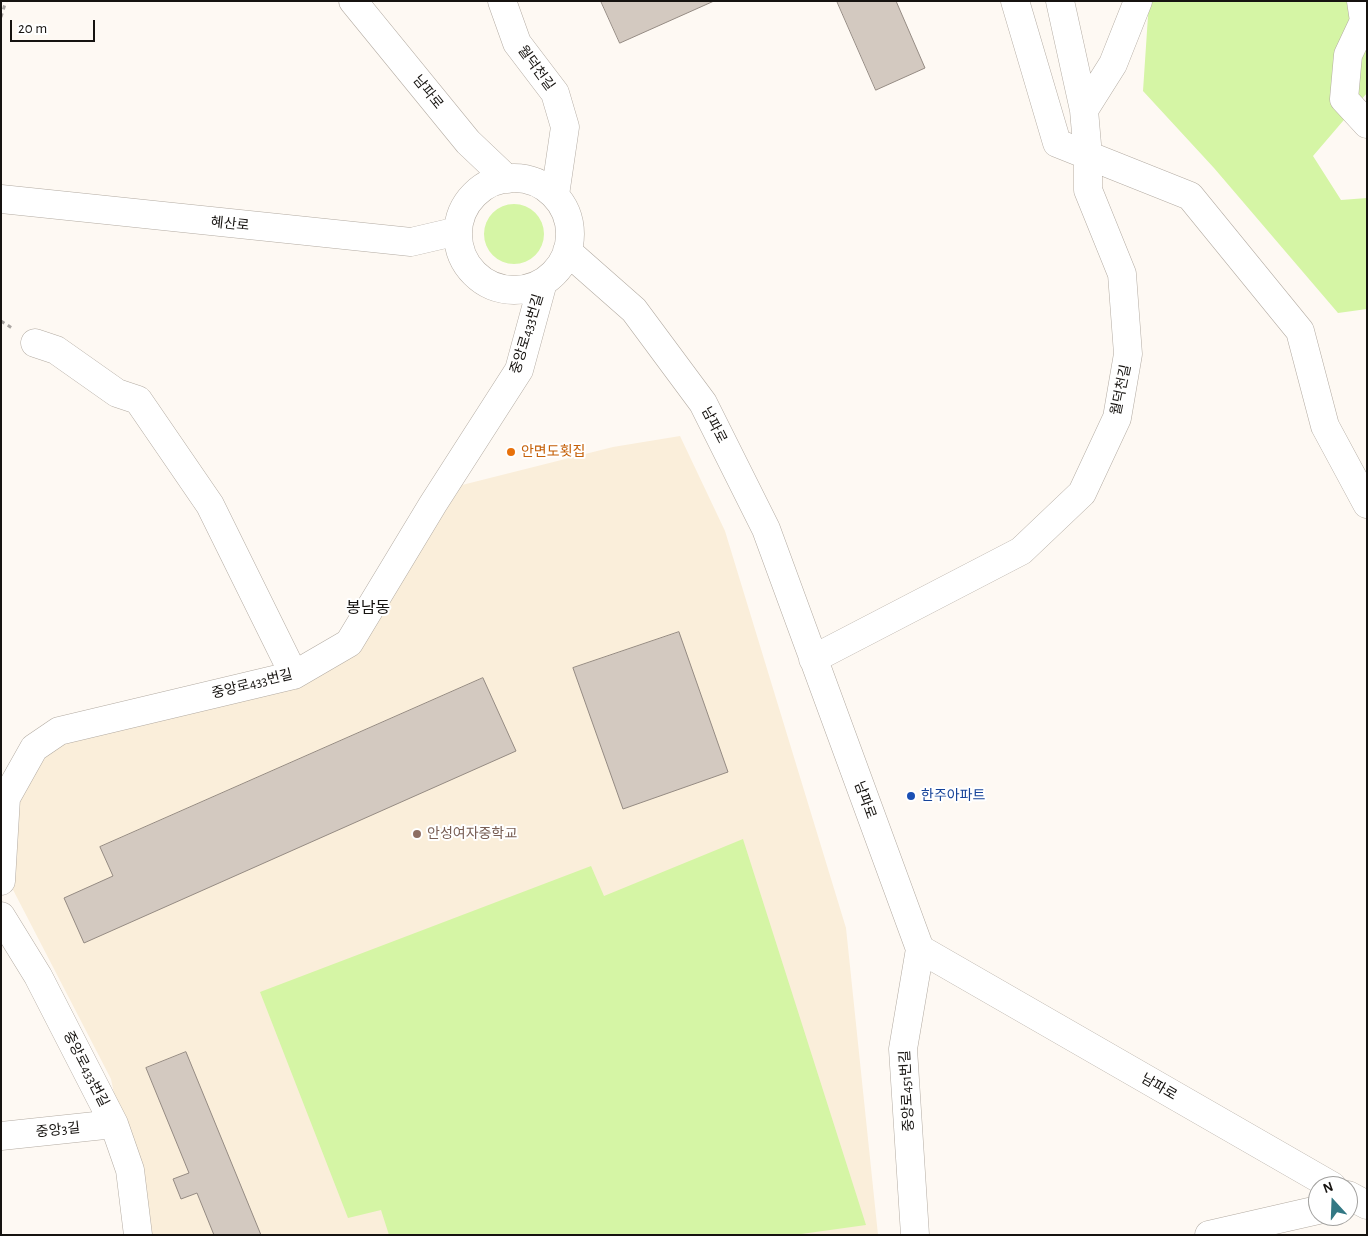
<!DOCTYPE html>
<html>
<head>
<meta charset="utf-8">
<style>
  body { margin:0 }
  #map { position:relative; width:1368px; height:1236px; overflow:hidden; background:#fef9f3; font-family:"Alegreya Sans",sans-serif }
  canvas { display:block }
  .frame { position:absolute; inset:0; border:2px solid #161310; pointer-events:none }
  .north { position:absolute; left:1308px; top:1176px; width:50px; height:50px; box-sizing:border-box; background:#fff; border:1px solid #a2a19f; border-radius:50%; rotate:340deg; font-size:14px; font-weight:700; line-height:20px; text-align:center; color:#161310 }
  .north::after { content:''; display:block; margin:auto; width:18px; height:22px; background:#327884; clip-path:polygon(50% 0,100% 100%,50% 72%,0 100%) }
  .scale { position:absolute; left:10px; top:20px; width:85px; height:22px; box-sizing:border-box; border:2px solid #161310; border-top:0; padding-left:6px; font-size:15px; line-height:18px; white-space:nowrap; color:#161310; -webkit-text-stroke:4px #fff; paint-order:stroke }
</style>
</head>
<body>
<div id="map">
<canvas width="1368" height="1236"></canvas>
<div class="frame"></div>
<div class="north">N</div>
<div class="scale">20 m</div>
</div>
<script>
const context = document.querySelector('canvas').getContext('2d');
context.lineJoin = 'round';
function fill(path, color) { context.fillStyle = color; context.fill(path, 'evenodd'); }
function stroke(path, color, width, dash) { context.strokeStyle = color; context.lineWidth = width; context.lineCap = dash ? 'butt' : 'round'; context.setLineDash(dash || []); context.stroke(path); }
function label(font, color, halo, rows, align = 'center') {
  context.font = font + ' "Alegreya Sans","Noto Sans KR",sans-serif'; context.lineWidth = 4; context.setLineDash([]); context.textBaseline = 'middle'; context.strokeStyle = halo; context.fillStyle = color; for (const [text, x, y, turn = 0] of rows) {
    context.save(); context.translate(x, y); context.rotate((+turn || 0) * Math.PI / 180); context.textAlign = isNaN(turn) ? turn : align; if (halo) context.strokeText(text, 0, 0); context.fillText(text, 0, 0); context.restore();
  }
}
fill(new Path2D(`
  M680,436L725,531L846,928L878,1235H143L111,1079L10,884L21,785L64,737L333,669L352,654L462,485L613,447Z`), '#faeeda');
fill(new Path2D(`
  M1149,1H1367V93L1313,156L1341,200L1367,198V309L1338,313L1214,168L1143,91Z
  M484 234a30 30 0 1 1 60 0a30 30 0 1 1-60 0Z
  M743,839L866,1225L794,1235H389L381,1210L348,1218L260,992L591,866L604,896Z`), '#d5f5a5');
const building = new Path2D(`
  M601,1H714L620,43Z
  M837,1H896L925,68L876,90Z
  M679,632L728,772L623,809L573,668Z
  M483,678L516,751L84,943L64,898L113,876L100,847Z
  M186,1052L261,1235H214L197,1193L181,1199L173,1179L189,1173L146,1068Z`);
fill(building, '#d3c9c0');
stroke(building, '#958b83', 1);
const minor = new Path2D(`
  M353,1L468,142L507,179
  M502,1L517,43L555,93L565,127L555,195
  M1015,1L1057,143L1190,196L1300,331L1325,426L1367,504
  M1361,1L1364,21L1348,55L1344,99L1367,124
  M1084,110L1113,64L1138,1
  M458 234a56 56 0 1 1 112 0a56 56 0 1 1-112 0Z
  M1,199L411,242L458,231
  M567,251L634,310L703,403L766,529L920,949L1332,1186
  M35,343L56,350L117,393L138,400L210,505L294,675
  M813,659L1021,551L1082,493L1117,418L1128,354L1122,274L1088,190V156L1084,110L1060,1
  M1,881L6,798L34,748L59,731L294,675L349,643L433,504L519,370L543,282
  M1,916L38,976L114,1124L130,1170L138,1235
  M1,1136L114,1124
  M1348,1195L1367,1205
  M915,1235L903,1049L920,949
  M1209,1235L1318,1210`);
stroke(minor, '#b3aba2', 29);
stroke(new Path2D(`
  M1,17L6,1
  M1,321L12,328`), '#aba6a2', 3, [4, 4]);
stroke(minor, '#fff', 28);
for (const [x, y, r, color] of [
  [511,452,5,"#e8710a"],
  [911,796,5,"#1a4fb4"],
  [417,834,5,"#8d6e63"]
]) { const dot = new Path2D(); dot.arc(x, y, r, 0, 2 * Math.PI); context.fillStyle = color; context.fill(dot); stroke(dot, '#fff', 2); }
label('14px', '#161310', '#fff', [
  ["월덕천길",536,68,54],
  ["남파로",428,92,51],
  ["혜산로",230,224,6],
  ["중앙로433번길",527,334,-73],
  ["월덕천길",1121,390,-78],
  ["남파로",714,425,63],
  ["중앙로433번길",252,684,-14],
  ["남파로",865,800,70],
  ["중앙로433번길",86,1069,63],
  ["남파로",1159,1087,30],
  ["중앙로451번길",907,1091,-93],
  ["중앙3길",58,1130,-6]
]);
label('14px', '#c56008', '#fff', [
  ["안면도횟집",521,452]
], 'left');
label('14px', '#164399', '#fff', [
  ["한주아파트",921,796]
], 'left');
label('14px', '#785e54', '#fff', [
  ["안성여자중학교",427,834]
], 'left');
label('16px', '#161310', '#fff', [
  ["봉남동",368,608]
]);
</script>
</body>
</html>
